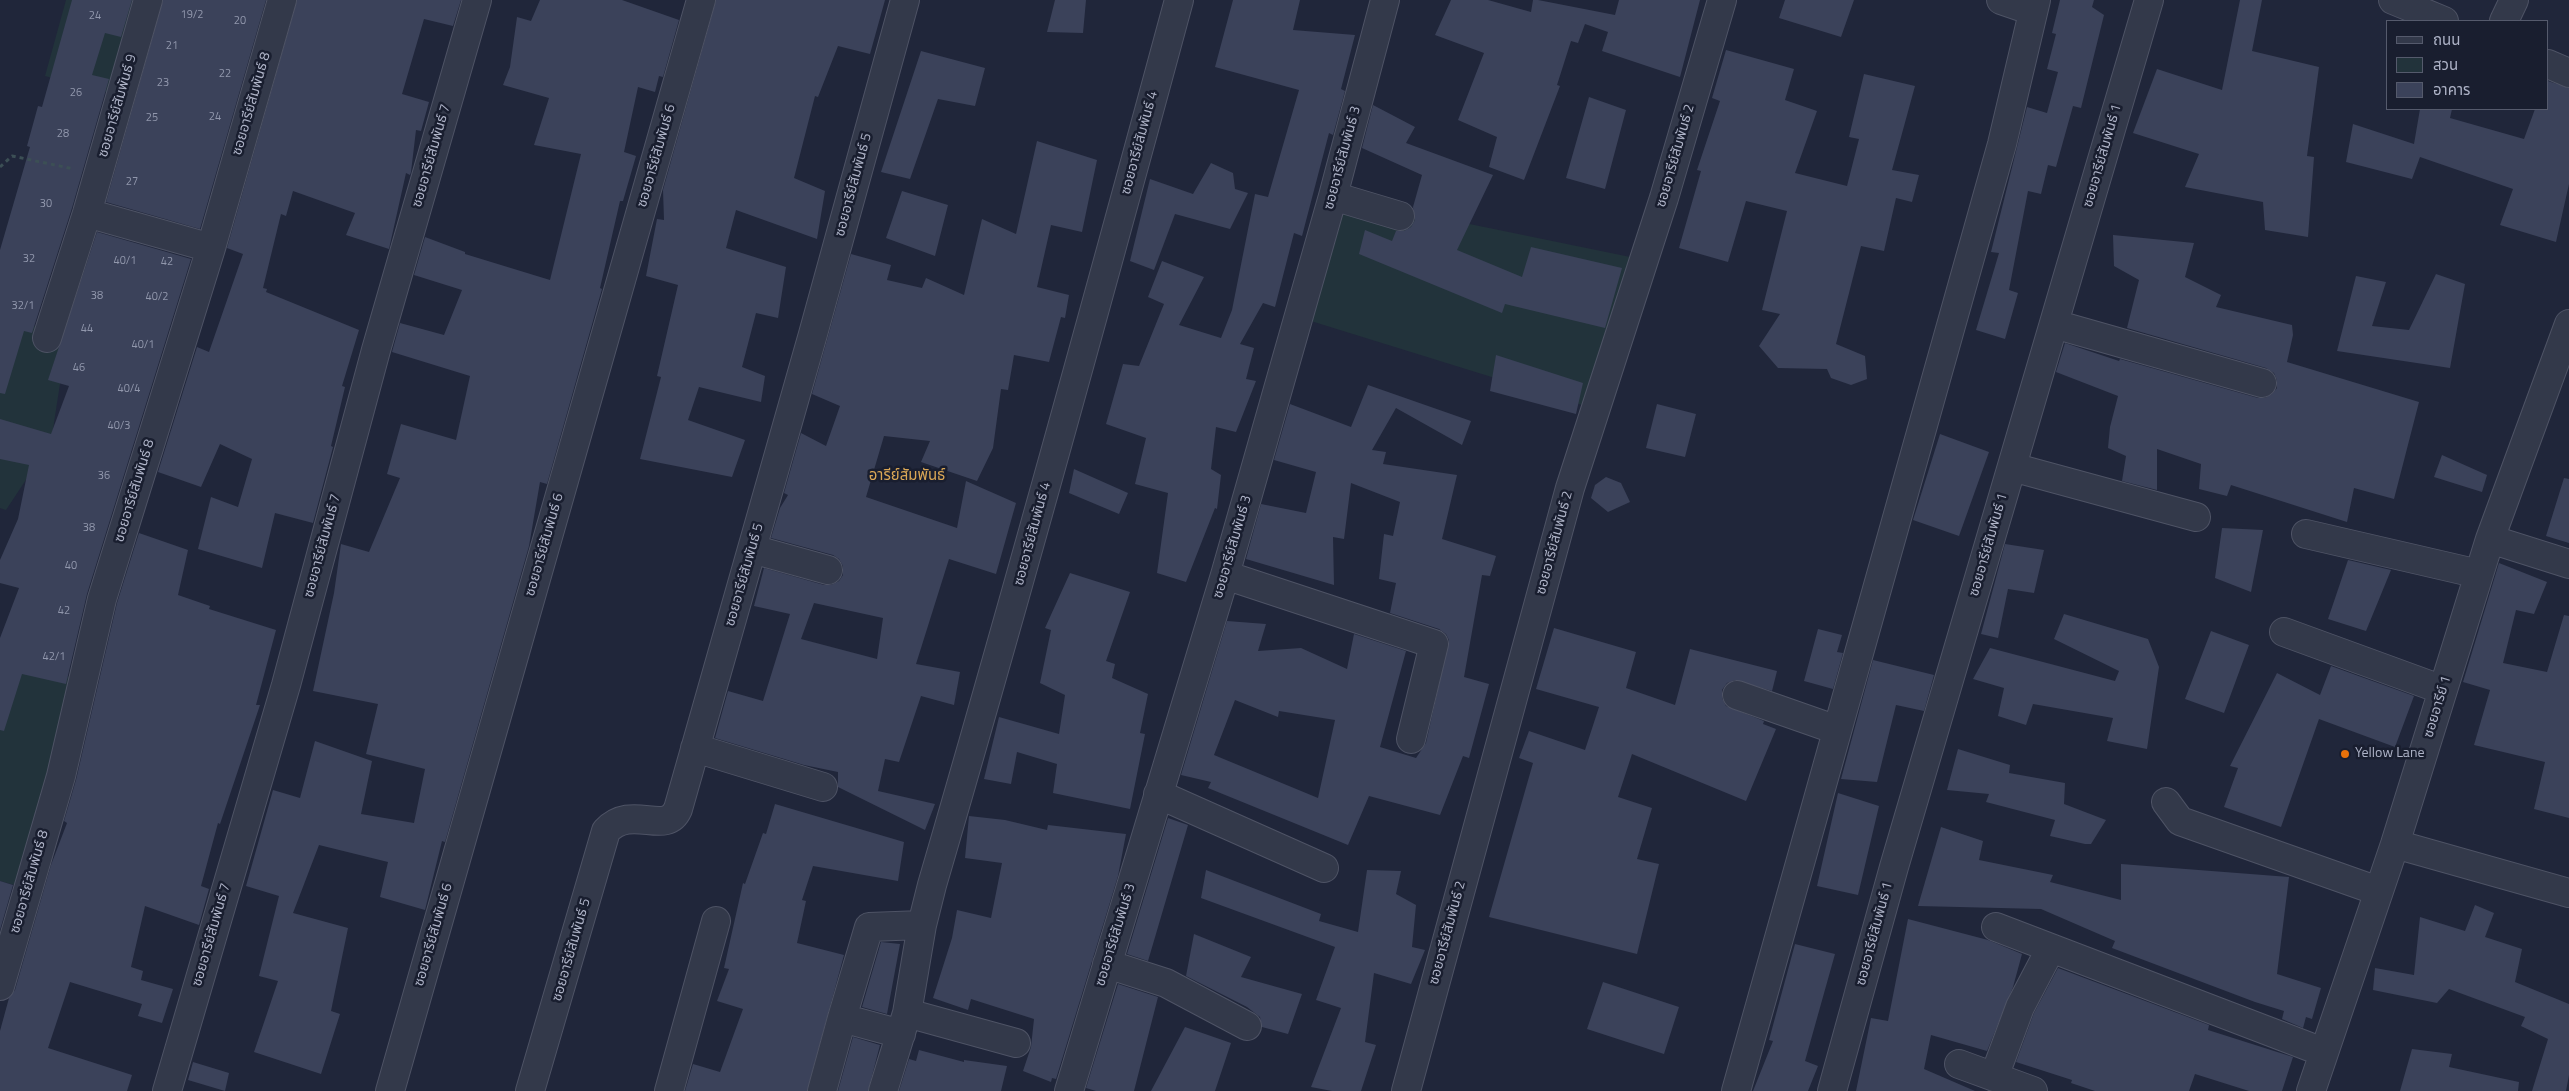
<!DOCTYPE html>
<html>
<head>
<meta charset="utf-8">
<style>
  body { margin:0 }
  #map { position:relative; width:2569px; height:1091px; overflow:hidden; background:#20263a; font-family:"Titillium Web","Noto Sans Thai",sans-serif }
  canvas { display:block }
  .legend { position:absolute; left:2386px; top:20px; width:162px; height:90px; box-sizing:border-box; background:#191e2f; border:1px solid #555a6c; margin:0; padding:6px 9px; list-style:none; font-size:15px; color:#aeb3c7 }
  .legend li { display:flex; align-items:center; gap:10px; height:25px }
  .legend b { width:25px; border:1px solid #555a6c }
</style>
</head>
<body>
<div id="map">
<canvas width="2569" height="1091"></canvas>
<ul class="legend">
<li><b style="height:6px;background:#33394a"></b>ถนน</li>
<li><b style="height:14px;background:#22333b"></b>สวน</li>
<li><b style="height:14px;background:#3b425a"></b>อาคาร</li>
</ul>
</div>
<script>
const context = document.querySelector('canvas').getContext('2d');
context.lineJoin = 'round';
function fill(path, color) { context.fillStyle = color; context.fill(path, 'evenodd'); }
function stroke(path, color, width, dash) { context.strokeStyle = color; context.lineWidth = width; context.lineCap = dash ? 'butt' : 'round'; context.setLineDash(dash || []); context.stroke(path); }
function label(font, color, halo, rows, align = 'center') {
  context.font = font + ' "Titillium Web","Noto Sans Thai",sans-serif'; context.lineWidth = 5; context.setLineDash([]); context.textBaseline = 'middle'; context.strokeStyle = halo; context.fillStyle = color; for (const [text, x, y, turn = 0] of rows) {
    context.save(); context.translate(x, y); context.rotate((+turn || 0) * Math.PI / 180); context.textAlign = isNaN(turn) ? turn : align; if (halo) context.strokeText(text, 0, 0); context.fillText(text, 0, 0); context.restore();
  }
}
fill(new Path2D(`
  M66,0H140L112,94L45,76Z
  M1348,199L1635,258L1582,405L1298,317Z
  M23,324L68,332L51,442L6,510L0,508V345Z
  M0,661L75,678L22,887L0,881Z`), '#22333b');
fill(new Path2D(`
  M72,0H132L121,37L105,33L92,75L109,79L72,208L32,333L24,331L5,394L0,393V250L30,147L27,146L38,106L42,107Z
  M163,0H266L200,229L106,202Z
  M297,0H461L453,26L424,19L402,94L429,102L421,131L416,130L411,172L410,175L406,173L389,249L346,235L355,213L293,191L286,216L281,214L263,288L267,289L266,292L359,330L342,386L345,387L331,446L333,447L313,523L275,513L262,568L198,549L211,497L238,507L252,459L220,444L201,487L158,472L197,347L209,352L243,254L227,248Z
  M540,0H622L679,20L663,77L659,76L655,92L638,87L624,152L636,156L623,201H620L600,288L602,289L547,484L540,482L529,546L445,842L442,841L425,910L380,897L388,862L319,845L293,913L348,928L331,1011L340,1014L321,1074L254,1052L278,981L259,976L279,896L246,886L273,790L300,798L315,741L372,761L361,814L414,823L425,769L366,754L378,704L313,691L334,593L341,544L369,552L400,478L387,474L401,424L456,440L470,376L392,352L400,323L444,335L462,290L414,275L425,237L465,252V254L550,280L581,154L534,145L549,98L503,85L510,67L517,17L531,21Z
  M716,0H885L870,54L838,46L818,97L815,96L794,178L825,191L817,239L736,210L726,248L786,267L778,318L756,313L742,367L765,376L761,402L699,387L688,420L745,440L732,477L640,459L661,377L657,376L678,285L646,276L657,219L664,220L663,190Z
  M1055,0H1086L1083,33L1047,32Z
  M1233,0H1300L1293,30L1355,35L1341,89L1345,91L1333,135L1329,133L1302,236L1294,233L1275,307L1263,303L1240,344L1254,348L1246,379L1256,381L1236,432L1216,427L1211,469L1221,475L1217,509L1215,508L1186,582L1157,573L1168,493L1135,484L1146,438L1106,424L1123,364L1139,366L1164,304L1148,297L1162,261L1204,277L1179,325L1221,338L1232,310L1255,194L1268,197L1299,90L1215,67Z
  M1451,0H1488L1531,12L1533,0H1538L1615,15L1619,0H1700L1680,77L1602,51L1608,32L1585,24L1578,43L1571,41L1557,85L1560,86L1524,180L1489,167L1497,137L1458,120L1484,53L1435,35Z
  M1785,0H1854L1841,37L1779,18Z
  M2060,0H2094L2092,7L2104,15L2081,108L2073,106L2056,167L2048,165L2041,194L2028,191L2009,290L2018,293L2005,339L1976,330L1999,253L1991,252L2027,107L2047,113L2058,72L2047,69L2056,34L2052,33Z
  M2240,0H2262L2252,51L2319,67L2307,156L2314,157L2308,237L2265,230L2263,202L2185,187L2199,154L2133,133L2157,69L2222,90Z
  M1726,50L1794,69L1785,100L1817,111L1795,173L1847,186L1859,139L1849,137L1864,74L1915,86L1892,170L1919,175L1912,202L1896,198L1884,251L1861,246L1836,344L1865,356L1867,379L1851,385L1831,378L1827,369L1778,368L1759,346L1780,314L1762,310L1787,211L1746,201L1728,262L1679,248L1701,171L1697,170L1720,101L1712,98Z
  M921,51L985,68L975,106L938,99L910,179L881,172Z
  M2548,81L2569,88V184L2556,242L2500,225L2513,189L2420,157L2412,179L2346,162L2353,124L2414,144L2420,109H2452L2450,118L2524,139L2535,109H2548Z
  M1589,97L1626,110L1605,189L1566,178Z
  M1373,105L1415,127L1406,143L1493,175L1457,250L1522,277L1531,247L1622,268L1605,328L1505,304L1502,313L1359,254L1365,230L1392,241L1396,231H1404L1411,227L1415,220L1413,207L1422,175L1362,148Z
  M1037,141L1097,160L1082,232L1051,225L1037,287L1069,295L1065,318L1061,317L1049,362L1014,355L1008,390L1001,389L993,448L977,481L921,462L930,441L884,436L866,497L957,528L966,481L1016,503L996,574L949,559L916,664L960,672L954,705L921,696L899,762L885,759L878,791L935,804L925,830L838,787V772L804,765L715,738L728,691L763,701L790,614L754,606L764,568L824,585H831L839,581L843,575V566L839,559L833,555L771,538L780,508L788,495L784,493L801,433L826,446L840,406L812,394L851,254L891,265L887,280L922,288L926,278L964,295L982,219L1016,234ZM814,603L883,618L877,659L801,639Z
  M1211,163L1233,173L1235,189L1248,193L1230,229L1175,214L1154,270L1130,261L1150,179L1193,194Z
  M902,191L948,205L935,256L886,238Z
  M97,232L191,259L87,594L66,684L22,674L4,731L0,730V638L19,588L0,583V560L18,519L29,465L0,459V419L51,434L69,386L48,380Z
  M2113,235L2194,243L2185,277L2221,295L2216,307L2292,325L2293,335L2287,362L2419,402L2394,499L2354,488L2347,522L2231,485L2227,496L2199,489L2201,464L2157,449V490L2122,481L2126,456L2108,448L2110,427L2118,396L2056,372L2065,343L2119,361L2120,359L2258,398H2265L2272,394L2277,388V380L2274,373L2266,368L2127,328L2139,280L2114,266Z
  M2436,274L2465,284L2450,368L2337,351L2356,276L2386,282L2372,326L2409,330Z
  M1496,355L1583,383L1576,414L1490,391Z
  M1368,385L1471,421L1462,445L1396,408L1372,450L1386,452L1383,464L1457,475L1442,539L1496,556L1490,576L1482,575L1464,677L1489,684L1469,758L1463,756L1440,815L1369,796L1348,845L1208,788L1211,782L1181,775L1227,621L1266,624L1258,651L1301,648L1347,669L1354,634L1406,651L1380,747L1416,758L1426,743L1449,640L1446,634L1439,629L1390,613L1396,583L1379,579L1384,534L1393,536L1400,502L1351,483L1344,539L1333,537L1334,585L1246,559L1261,504L1306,513L1316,472L1274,460L1290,404L1351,427ZM1235,700L1278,717L1279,711L1335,720L1318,798L1214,755Z
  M1657,404L1696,414L1685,457L1646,448Z
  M1940,434L1989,452L1959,536L1913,520Z
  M2442,455L2487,475L2482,492L2434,477Z
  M1074,469L1128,493L1119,514L1069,493Z
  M1606,477L1621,483L1630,502L1608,512L1591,498L1595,485Z
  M2564,478L2569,479V543L2546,536Z
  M2222,528L2263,530L2251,592L2215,578Z
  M139,533L188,550L178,595L210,606L209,609L276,630L256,705H260L220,824L218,823L201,886L209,889L199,925L145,906L131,967L143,971L141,980L173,989L162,1023L138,1016L142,1004L70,982L48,1048L132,1075L127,1091H0V1031L9,998L15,990L51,865L67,823L64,821L76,780L117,603Z
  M2005,544L2044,550L2034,593L2008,589L1998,638L1981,634Z
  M2348,560L2391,570L2366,631L2328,619Z
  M2499,563L2547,582L2534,614L2516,610L2503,663L2547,672L2564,615L2569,616V818L2534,809L2545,762L2474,745L2490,690L2463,682Z
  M1070,573L1130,592L1106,661L1115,664L1112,678L1148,694L1140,733L1145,734L1130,809L1053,793L1057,764L1017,752L1011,784L984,779L999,717L1059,734L1065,695L1040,683L1051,630L1045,628Z
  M2064,614L2148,639L2159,667L2147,749L2107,741L2113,718L2033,704L2026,725L1998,716L2004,688L1973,679L1990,648L2115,681L2119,671L2054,639Z
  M1554,628L1636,652L1626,688L1675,705L1690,649L1777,671L1772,691L1735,680L1727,683L1722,690V698L1726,706L1764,721L1763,724L1776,729L1746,801L1632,754L1618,797L1652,808L1637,859L1659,864L1637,954L1489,917L1533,763L1519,758L1529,731L1585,750L1599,707L1536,689Z
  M1818,629L1842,635L1837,652L1843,653L1833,689L1804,681Z
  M2211,631L2249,645L2224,713L2185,699Z
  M1873,660L1934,675L1924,711L1896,705L1877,782L1841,779Z
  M2331,666L2414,696L2395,747L2319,719L2281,827L2224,807L2238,768L2230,766L2277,673L2320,695Z
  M1958,749L2010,765L2009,773L2065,783L2064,804L2106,820L2091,844H2085L2050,836L2055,820L1986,802L1989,794L1947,790Z
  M1838,793L1879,806L1858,895L1817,886Z
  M775,804L904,842L898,881L813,866L802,900L806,901L797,943L844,955L807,1091H685L693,1064L720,1072L743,1009L717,1001L729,969L724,968L743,883L745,884L763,833L766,834Z
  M969,816L1005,820L1047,830L1048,825L1126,834L1118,876L1056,1079L1052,1078L1051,1082L1023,1071L1031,1047L1034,1019L971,999L968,1010L933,998L952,938L957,910L991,918L1002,863L965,858Z
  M1168,818L1188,825L1148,961L1127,954Z
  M1941,827L1983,841L1979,860L2053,875L2050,882L2121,900V864L2289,877L2277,974L2321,988L2312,1019L2306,1017L2303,1028L2282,1019L2284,1011L2255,1002L2112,948L2115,941L2041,909L1918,906Z
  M1206,870L1321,914L1319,921L1358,932L1367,870L1401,871L1396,894L1416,905L1412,947L1425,950L1411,984L1374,973L1365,1042L1376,1045L1361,1091H1332L1311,1087L1341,1008L1316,1000L1335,947L1201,898Z
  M0,881L13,885L0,930Z
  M2475,905L2494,913L2485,937L2522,949L2515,982L2569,1004V1075L2566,1091H2532L2548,1039L2521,1026L2525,1017L2449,989L2437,1003L2373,990L2375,968L2414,975L2420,917L2465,931Z
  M1908,919L1988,940L2022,954L2013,987L1987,1051L1931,1035L1924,1069L1975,1091H1856L1871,1018L1888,1021Z
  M1194,934L1251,957L1241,977L1302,994L1288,1034L1262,1027L1260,1017L1247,1007L1186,976Z
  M881,942L900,944L887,1014L862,1007Z
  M1795,944L1835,954L1805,1061L1818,1066L1808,1091H1753L1773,1041L1769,1040Z
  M2058,968L2209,1025L2208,1030L2293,1057L2282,1091H2249L2195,1074L2189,1091H2095L2071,1083L2072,1080L2016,1062L2034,1013Z
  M1603,982L1679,1007L1664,1054L1587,1029Z
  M1118,984L1158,997L1134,1091H1096L1086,1088Z
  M1185,1027L1231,1043L1215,1091H1151Z
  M853,1037L880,1045L868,1091H838Z
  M2412,1049L2452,1054L2449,1067L2519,1082L2518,1091H2400Z
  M919,1050L964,1062V1060L1007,1066L1001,1091H899L909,1059L916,1061Z
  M193,1062L229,1073L225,1091L188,1080Z`), '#3b425a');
const minor = new Path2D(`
  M2001,0L2033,11
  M2393,0L2444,21
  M2504,21L2514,0
  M2548,64L2569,73
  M1333,196L1400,216
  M87,213L211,248
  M2054,324L2262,383
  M47,338L87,213L148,0
  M2012,467L2196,517
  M2306,534L2479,574
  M2490,539L2569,564
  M752,549L828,570
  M1225,575L1434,644L1411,739
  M2284,632L2443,690
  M1737,695L1837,730
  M695,748L823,787
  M1158,794L1324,868
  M2166,802L2180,821L2378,891
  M2395,844L2569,893
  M1996,927L2323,1052
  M1107,964L1166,983L1247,1026
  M0,986L61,776L102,599L211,248L282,0
  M907,1013L1016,1043
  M842,1018L869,927L922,925
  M1959,1064L2033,1091
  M1994,1077L2020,1007L2051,948
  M167,1091L286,685L376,350L477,0
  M390,1091L701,0
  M530,1091L606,831C632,803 666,837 678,809L813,334L905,0
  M669,1091L716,921
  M822,1091L842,1018L901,1034
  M883,1091L907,1013L922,925L932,885C1018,591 1099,296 1179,0
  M1069,1091L1225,575L1333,196L1385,0
  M1406,1091L1570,488L1664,198L1722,0
  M1736,1091L2002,144L2036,0
  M1832,1091L1894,867L2149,0
  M2311,1091L2395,844L2490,539L2569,324`);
stroke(minor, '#4e5365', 30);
stroke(new Path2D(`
  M0,167L12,156L74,169`), '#3c4f55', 3, [4, 4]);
stroke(minor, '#33394a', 28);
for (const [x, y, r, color] of [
  [2345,754,5,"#e8710a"]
]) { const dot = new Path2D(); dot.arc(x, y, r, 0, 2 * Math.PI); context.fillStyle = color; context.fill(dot); stroke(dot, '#191e2f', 2); }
label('11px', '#9197ac', null, [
  ["19/2",192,15],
  ["24",95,16],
  ["20",240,21],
  ["21",172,46],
  ["22",225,74],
  ["23",163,83],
  ["26",76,93],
  ["24",215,117],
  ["25",152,118],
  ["28",63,134],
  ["27",132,182],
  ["30",46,204],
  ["32",29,259],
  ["40/1",125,261],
  ["42",167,262],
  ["38",97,296],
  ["40/2",157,297],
  ["32/1",23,306],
  ["44",87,329],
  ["40/1",143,345],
  ["46",79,368],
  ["40/4",129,389],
  ["40/3",119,426],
  ["36",104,476],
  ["38",89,528],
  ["40",71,566],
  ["42",64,611],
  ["42/1",54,657]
]);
label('14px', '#aeb3c7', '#191e2f', [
  ["ซอยอารีย์สัมพันธ์ 8",252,104,-74],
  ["ซอยอารีย์สัมพันธ์ 9",118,106,-74],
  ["ซอยอารีย์สัมพันธ์ 4",1140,143,-75],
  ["ซอยอารีย์สัมพันธ์ 7",432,156,-74],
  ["ซอยอารีย์สัมพันธ์ 6",657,156,-74],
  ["ซอยอารีย์สัมพันธ์ 2",1676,156,-74],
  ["ซอยอารีย์สัมพันธ์ 1",2103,156,-74],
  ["ซอยอารีย์สัมพันธ์ 3",1343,158,-75],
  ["ซอยอารีย์สัมพันธ์ 5",854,185,-75],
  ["ซอยอารีย์สัมพันธ์ 8",135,491,-73],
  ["ซอยอารีย์สัมพันธ์ 4",1033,534,-75],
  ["ซอยอารีย์สัมพันธ์ 2",1555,543,-75],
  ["ซอยอารีย์สัมพันธ์ 6",545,545,-74],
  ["ซอยอารีย์สัมพันธ์ 1",1989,545,-74],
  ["ซอยอารีย์สัมพันธ์ 7",323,546,-75],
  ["ซอยอารีย์สัมพันธ์ 3",1233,547,-74],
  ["ซอยอารีย์สัมพันธ์ 5",745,575,-74],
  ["ซอยอารีย์ 1",2438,707,-73],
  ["ซอยอารีย์สัมพันธ์ 8",30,882,-74],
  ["ซอยอารีย์สัมพันธ์ 2",1448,933,-75],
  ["ซอยอารีย์สัมพันธ์ 1",1875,934,-75],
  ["ซอยอารีย์สัมพันธ์ 7",212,935,-74],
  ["ซอยอารีย์สัมพันธ์ 6",434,935,-74],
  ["ซอยอารีย์สัมพันธ์ 3",1116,935,-73],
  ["ซอยอารีย์สัมพันธ์ 5",572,950,-74]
]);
label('14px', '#aeb3c7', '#191e2f', [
  ["Yellow Lane",2355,754]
], 'left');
label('15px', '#daa756', '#191e2f', [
  ["อารีย์สัมพันธ์",907,476]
]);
</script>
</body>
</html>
